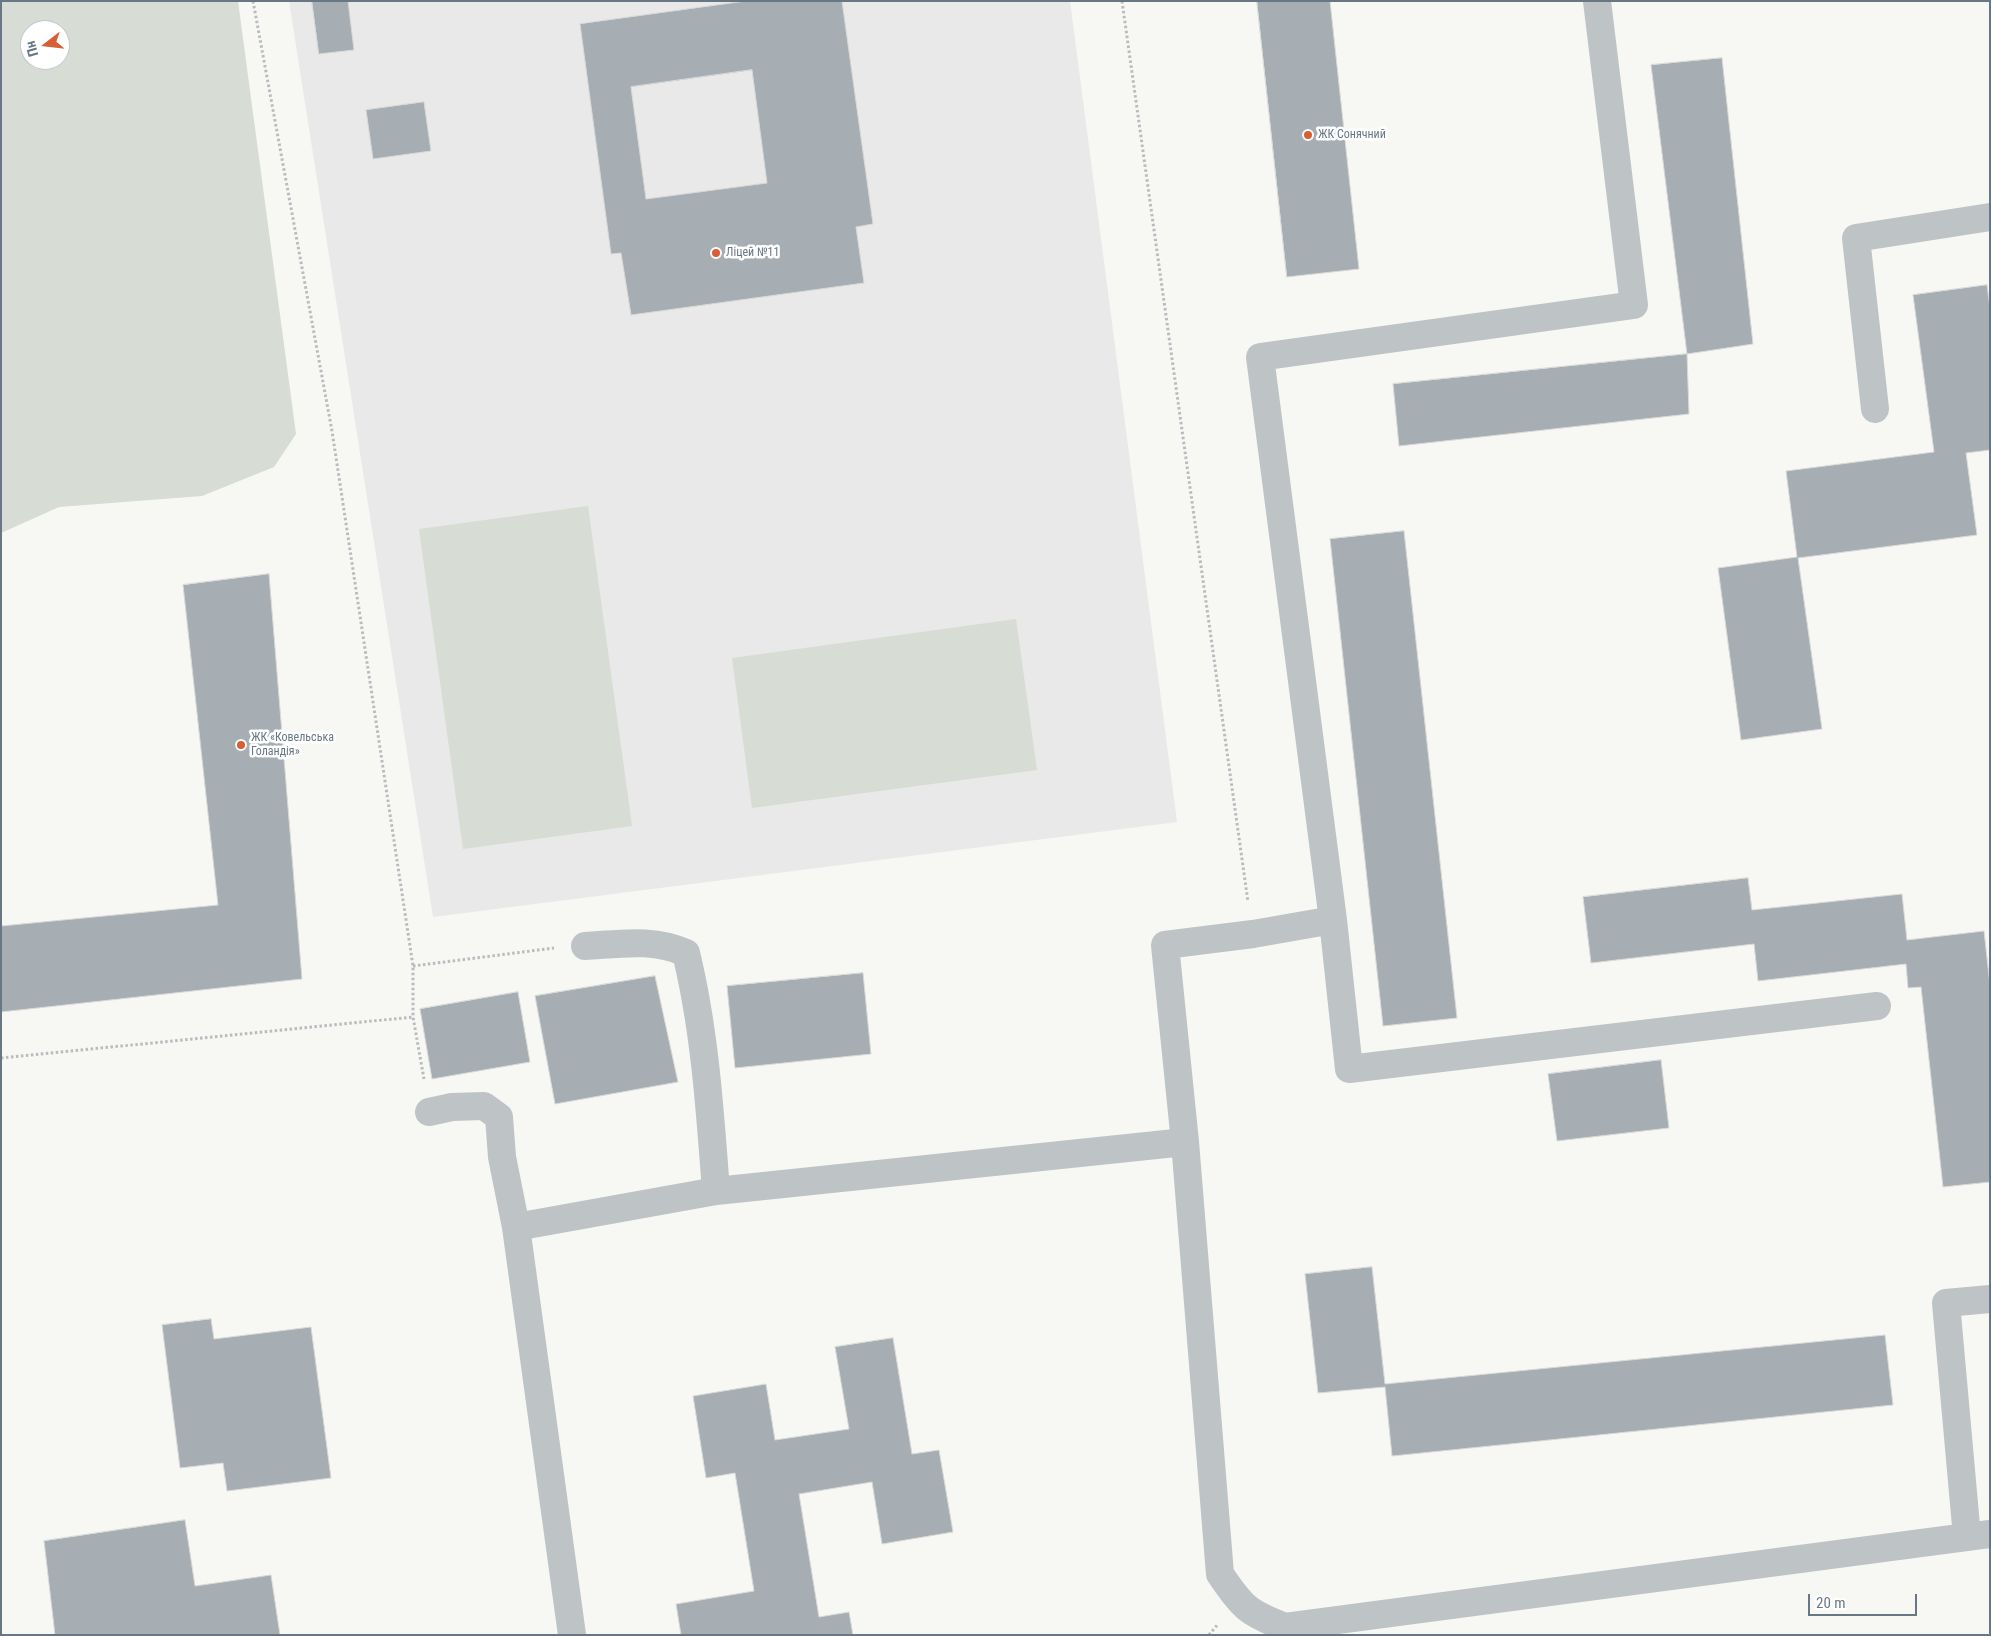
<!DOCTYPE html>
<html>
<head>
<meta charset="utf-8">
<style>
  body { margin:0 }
  #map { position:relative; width:1991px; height:1636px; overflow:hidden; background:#f7f7f4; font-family:"Roboto Condensed",sans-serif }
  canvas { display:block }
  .frame { position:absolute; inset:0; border:2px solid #687783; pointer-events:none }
  .north { position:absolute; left:20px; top:20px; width:50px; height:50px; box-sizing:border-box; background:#fff; border:1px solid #c3c9cd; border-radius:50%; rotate:254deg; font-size:14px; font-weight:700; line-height:20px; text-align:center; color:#687783 }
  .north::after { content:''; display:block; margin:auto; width:18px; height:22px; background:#d75e35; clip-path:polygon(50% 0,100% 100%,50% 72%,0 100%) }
  .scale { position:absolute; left:1808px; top:1594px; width:109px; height:22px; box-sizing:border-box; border:2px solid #687783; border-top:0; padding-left:6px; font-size:15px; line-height:18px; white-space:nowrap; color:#687783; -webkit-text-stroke:4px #fff; paint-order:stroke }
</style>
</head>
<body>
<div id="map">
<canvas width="1991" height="1636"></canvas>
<div class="frame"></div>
<div class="north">Пн</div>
<div class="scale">20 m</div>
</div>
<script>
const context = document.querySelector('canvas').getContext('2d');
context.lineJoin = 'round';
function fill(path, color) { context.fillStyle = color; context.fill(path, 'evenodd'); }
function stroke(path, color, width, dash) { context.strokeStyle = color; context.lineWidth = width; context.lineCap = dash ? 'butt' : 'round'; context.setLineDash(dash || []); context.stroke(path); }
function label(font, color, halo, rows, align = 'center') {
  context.font = font + ' "Roboto Condensed",sans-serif'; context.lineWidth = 5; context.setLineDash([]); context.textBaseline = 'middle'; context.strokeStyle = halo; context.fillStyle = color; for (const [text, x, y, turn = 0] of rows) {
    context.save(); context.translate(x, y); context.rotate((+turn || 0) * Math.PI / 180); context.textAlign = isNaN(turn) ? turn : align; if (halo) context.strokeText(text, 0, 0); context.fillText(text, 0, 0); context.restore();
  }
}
fill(new Path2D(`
  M289,1H1070L1177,822L433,917Z`), '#e8e9e8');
fill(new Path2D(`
  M1,1H238L296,434L274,467L202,496L59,507L1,533ZM30,30H60V60H30Z
  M588,506L632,826L463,849L419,529Z
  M1016,619L1037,770L752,808L732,658Z`), '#d7dcd4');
const building = new Path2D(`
  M312,1H348L354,50L319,54Z
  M746,1H842L873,224L856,227L864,283L631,315L621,253L611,254L580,24ZM752,70L767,183L646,199L631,87Z
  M1257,1H1330L1359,269L1287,277Z
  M1722,58L1753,344L1687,354L1651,65Z
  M424,102L431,151L373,159L366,110Z
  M1987,285L1990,308V450L1966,453L1977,535L1798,558L1822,729L1741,740L1718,568L1797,557L1786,471L1934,452L1913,295Z
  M1687,354L1689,414L1399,446L1393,384Z
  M1404,531L1457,1018L1383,1026L1330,539Z
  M269,574L302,979L1,1012V926L218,905L183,585Z
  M1748,878L1752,910L1902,894L1907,940L1984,931L1990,985V1182L1943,1187L1921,987L1908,988L1906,964L1758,981L1754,944L1591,963L1583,897Z
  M863,973L871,1054L735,1068L727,986Z
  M655,976L678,1082L555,1104L535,996Z
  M518,992L530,1062L432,1079L420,1009Z
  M1661,1060L1669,1128L1557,1141L1548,1074Z
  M1372,1267L1385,1384L1885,1335L1893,1405L1392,1456L1385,1387L1318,1393L1305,1274Z
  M211,1319L214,1339L311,1327L331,1478L227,1491L223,1463L180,1468L162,1325Z
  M893,1338L912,1454L939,1450L953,1532L882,1544L872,1482L799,1494L819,1617L849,1612L853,1635H681L676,1604L754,1591L735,1473L706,1478L693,1396L766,1384L775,1440L849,1429L835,1347Z
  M185,1520L195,1586L271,1575L280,1635H55L44,1541Z`);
fill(building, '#a6aeb3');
stroke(building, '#d9d9d7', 1);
stroke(new Path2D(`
  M253,1L332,431L413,966V1017L424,1079
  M1122,1L1248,902
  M413,966L554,948
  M1,1058L413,1017
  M1209,1635L1218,1624`), '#b9bcbe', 3, [2.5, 2.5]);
stroke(new Path2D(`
  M1875,409L1856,238L1990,217
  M1333,920L1260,357L1634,305L1597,1
  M585,946C620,944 654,938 686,953C705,1031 710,1112 716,1191
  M1877,1006L1349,1069L1333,920L1253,934L1165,945L1185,1142L1220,1574C1242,1607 1248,1613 1285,1627L1990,1534
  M429,1112L452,1107L484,1106L499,1117L502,1157L516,1227
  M1967,1537L1946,1303L1990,1299
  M572,1635L516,1227L716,1191L1185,1142`), '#bec3c6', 28);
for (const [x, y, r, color] of [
  [1308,135,5,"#d75e35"],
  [716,253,5,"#d75e35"],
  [241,745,5,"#d75e35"]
]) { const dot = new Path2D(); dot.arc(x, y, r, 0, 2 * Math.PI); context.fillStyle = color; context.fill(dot); stroke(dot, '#fff', 2); }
label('12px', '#687783', '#fff', [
  ["ЖК Сонячний",1318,135],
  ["Ліцей №11",726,253],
  ["ЖК «Ковельська",251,738],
  ["Голандія»",251,752]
], 'left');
</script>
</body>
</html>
